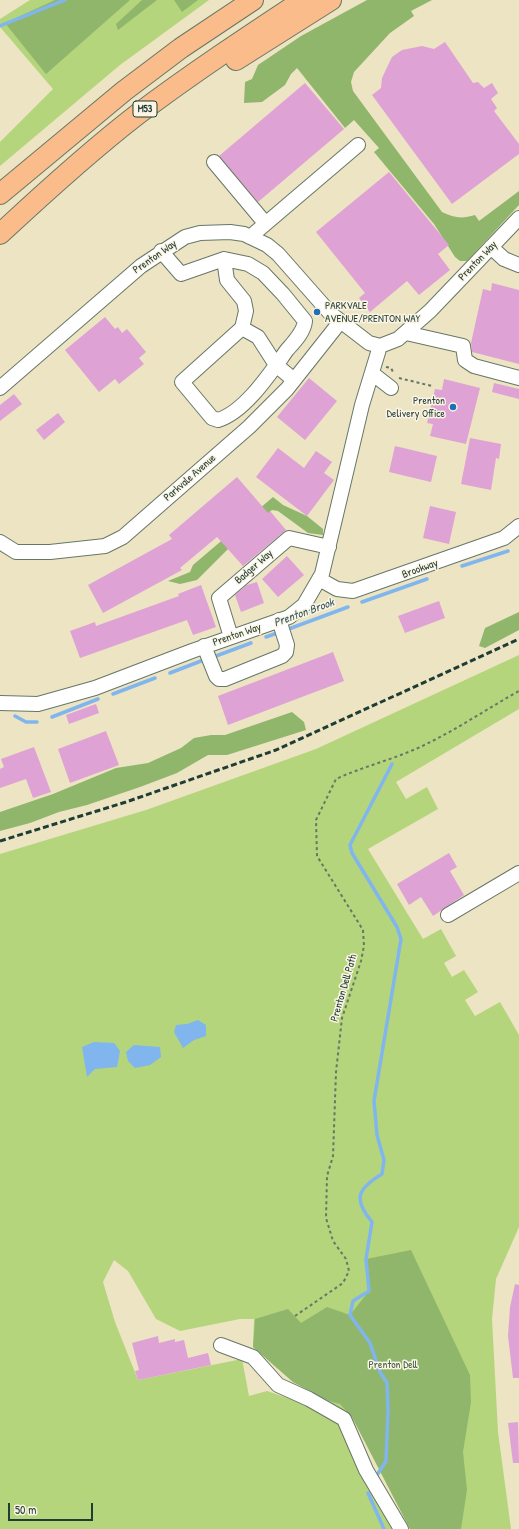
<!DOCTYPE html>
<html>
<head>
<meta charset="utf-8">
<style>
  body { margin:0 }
  #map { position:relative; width:519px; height:1529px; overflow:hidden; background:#ece4c3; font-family:"Patrick Hand",sans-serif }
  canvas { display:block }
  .scale { position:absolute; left:8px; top:1503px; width:85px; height:18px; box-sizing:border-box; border:2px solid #1f3d34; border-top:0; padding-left:5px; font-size:12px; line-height:14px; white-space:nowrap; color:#1f3d34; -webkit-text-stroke:3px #fcf5e5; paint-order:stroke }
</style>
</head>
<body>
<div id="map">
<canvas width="519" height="1529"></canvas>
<div class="scale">50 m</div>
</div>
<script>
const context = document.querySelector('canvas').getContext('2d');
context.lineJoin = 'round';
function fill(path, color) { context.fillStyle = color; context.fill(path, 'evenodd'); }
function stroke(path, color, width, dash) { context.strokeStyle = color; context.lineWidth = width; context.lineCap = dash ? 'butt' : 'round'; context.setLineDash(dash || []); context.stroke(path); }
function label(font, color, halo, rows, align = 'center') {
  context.font = font + ' "Patrick Hand",sans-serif'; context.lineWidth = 3; context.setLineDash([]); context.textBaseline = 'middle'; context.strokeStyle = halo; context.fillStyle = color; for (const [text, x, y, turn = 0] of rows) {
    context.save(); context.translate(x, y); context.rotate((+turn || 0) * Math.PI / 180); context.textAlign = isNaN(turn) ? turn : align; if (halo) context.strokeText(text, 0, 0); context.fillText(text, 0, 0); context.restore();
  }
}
fill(new Path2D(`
  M30,0H209L120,65L0,166V142L53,89L0,27V19Z
  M519,655V709L396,782L406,799L427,787L438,809L368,849L423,939L441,929L456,956L444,963L452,977L464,970L478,992L465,1000L475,1016L500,1002L519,1035V1227L496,1279L492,1319L498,1432L511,1529H410L352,1417L329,1401L293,1382L253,1347L254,1319H240L180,1331L156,1319L128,1271L114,1260L103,1282L115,1322L138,1380L242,1359L249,1396L267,1391L305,1404L339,1423L392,1529H0V854L146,810L316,749Z`), '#b5d57c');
fill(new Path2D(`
  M55,0H130L46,74L5,23Z
  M142,0H157L118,30L116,24Z
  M174,0H198L182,12Z
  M367,0H432L411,11L414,16L390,33L354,72L351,82L353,91L442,212C454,218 462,219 475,215L479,221L519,191V205L467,261H460L455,257L434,224L374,152L379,148L354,120L345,128L297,68L291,74L285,85L262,102L244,103L245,82L252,79L258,65L301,36Z
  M273,497L283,505L307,516L323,529V535L308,533L278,511L272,510L234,543L197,580L180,584L168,581L190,572L193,565Z
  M519,612V630L485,648L479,646L485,628Z
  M292,712L304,722L306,730L227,755H208L177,773L140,787L87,805L59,812L30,823L0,831V812L53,794L116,768L148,763L181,748L194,738L211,735H225Z
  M411,1250L470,1375L471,1402L463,1452L467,1490L461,1529H410L352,1417L340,1404L329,1401L293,1382L253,1347L255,1319L288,1309L301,1323L327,1307L350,1315L369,1291L366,1259Z`), '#90b66c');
fill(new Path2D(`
  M198,1020L206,1025V1036L194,1040L183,1048L174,1032L176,1025L187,1024Z
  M94,1042L114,1043L120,1051L117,1067L95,1069L87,1077L82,1047Z
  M134,1045L160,1047L161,1057L150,1065L135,1068L128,1061L126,1052Z`), '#80b5ee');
stroke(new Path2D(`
  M0,26L65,0
  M462,566L508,551
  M362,602L427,579
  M286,630L348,607
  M266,637L280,632
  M216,656L251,643
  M170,673L201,661
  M113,694L155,678
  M15,716L26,722H37
  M52,717L98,699
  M377,1475L386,1461L388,1411L387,1383L380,1372L370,1343L350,1315L353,1301L369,1291L366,1259L372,1222C353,1199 357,1189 382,1174L384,1160L377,1135L374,1101L401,939L397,927L352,853L350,845L392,764
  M368,1493L384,1529`), '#80b5ee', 3.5);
fill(new Path2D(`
  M445,42L473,83L478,82L484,88L492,83L498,93L491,99L497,108L494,111L519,144V154L452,204L372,95L381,88L382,78L392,57L402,50L422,46L434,49Z
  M305,83L344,129L258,202L219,156Z
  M389,172L449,245L438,254L450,270L419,295L407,281L370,312L359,298L365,293L316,232Z
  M492,283L519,290V364L472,352L471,343L483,289L491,291Z
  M105,317L115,329L118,327L122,333L127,329L146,352L139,358L144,364L119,384L115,379L99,392L65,350Z
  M309,378L337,401L305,440L277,417Z
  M444,379L480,388L466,444L430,436L433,424L427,423L435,389L442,390Z
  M494,383L519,389V399L492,392Z
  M14,394L22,404L0,421V405Z
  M58,413L65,422L44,440L36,430Z
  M470,438L501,444L499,459L496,458L491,490L461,484Z
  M395,446L437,456L431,482L389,472Z
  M278,448L304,468L316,451L332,462L324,473L334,480L307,516L256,477Z
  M237,477L268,513L270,511L286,530L243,566L217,537L180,568L182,570L103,613L88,585L172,539L169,535Z
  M430,506L456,512L449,544L423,538Z
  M287,556L304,575L278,597L262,579Z
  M257,582L264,603L241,612L235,595L247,585Z
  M201,585L216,627L193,635L187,620L80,658L70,631L95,622L96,626L179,596L178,594Z
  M439,601L445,618L405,633L398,616Z
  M333,652L344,681L228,725L218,696Z
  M96,704L99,713L69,724L66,715Z
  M106,731L119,765L70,783L58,749Z
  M34,747L51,792L33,798L26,779L0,788V769L4,767L1,759Z
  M449,853L457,867L450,871L464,895L433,916L421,897L409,905L397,884Z
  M515,1284L519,1285V1378H513L508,1336L510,1307Z
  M158,1336L159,1343L175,1339V1342L184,1340L188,1358L208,1353L211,1365L138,1380L135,1371L139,1370L132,1343Z
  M518,1422L519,1463H513L508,1423Z`), '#dfa2d4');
const minor = new Path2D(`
  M214,162L265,223
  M250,237L358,145
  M491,247L504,259L519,265
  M161,251L181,274L224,259L248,264L263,273L283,294L305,321C304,332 294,342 287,350C271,372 245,412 218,420L212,418L182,382L242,328L246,311L244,301L227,280L224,259
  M242,328L258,337L276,365L294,380
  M406,333L463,346L465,360L474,366L519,378
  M373,374L391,388
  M0,388L141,266L185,237L200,233L230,232L244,234L267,245L278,254L330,313L369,343L380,346L398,339L430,311L519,218
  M0,542L16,552H50L105,546L123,537L249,427L287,389L340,322
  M319,579L337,589L353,591L504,538L519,526
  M231,637L219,598L289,538L329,547
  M204,646L216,676L219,679H225L282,656L286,652L287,645L279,620
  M0,703L38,704L95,688L192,651L289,617L304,605L322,574L362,405L380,346
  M448,915L519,873
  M221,1345L253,1357L278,1385L309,1399L344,1419L366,1470L401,1529`);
const highway = new Path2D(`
  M236,60L331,0
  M0,194L124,91L181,48L253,0
  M0,234C44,193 90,151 138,114C191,74 247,37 303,0`);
stroke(minor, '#677766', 16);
stroke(highway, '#677766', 22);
stroke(new Path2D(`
  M386,367L391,368L394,374
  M399,378L432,386
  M295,1316L343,1283L349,1271L346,1259L333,1241L326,1218L327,1176L333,1156L336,1072L342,1018L361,961L364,946L363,930L317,856L316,820L336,779C362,767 391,760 418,748C453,732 485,710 519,691`), '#677766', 2, [3, 3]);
stroke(minor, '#fff', 14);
stroke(highway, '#f9bc8a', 20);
stroke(new Path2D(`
  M0,841L126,802L276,750L519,639`), '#1f3d34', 3, [6, 3]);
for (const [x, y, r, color] of [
  [317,312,4,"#1f6fb2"],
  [453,407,4,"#1f6fb2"]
]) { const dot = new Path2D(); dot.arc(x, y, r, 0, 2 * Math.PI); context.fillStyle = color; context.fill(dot); stroke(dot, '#fcf5e5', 1.5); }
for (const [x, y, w] of [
  [145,109,24]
]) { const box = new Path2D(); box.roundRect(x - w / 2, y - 8, w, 16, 3); context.fillStyle = '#fcf5e5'; context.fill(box); stroke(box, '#1f3d34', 1); }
label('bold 10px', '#1f3d34', null, [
  ["M53",145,109]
]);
label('11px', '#1f3d34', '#fcf5e5', [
  ["Prenton Way",155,257,-35],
  ["Prenton Way",478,261,-46],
  ["Parkvale Avenue",190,478,-41],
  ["Badger Way",254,567,-41],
  ["Brookway",420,569,-20],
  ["Prenton Way",237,635,-19],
  ["Prenton Dell Path",344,988,-74]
]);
label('11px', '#1f3d34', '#fcf5e5', [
  ["PARKVALE",325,306],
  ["AVENUE/PRENTON WAY",325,319],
  ["Prenton",445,401,"right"],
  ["Delivery Office",445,414,"right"]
], 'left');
label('11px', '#3d5b42', '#fcf5e5', [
  ["Prenton Dell",393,1365]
]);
label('italic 12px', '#375b62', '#fcf5e5', [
  ["Prenton Brook",304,613,-20]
]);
</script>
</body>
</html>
